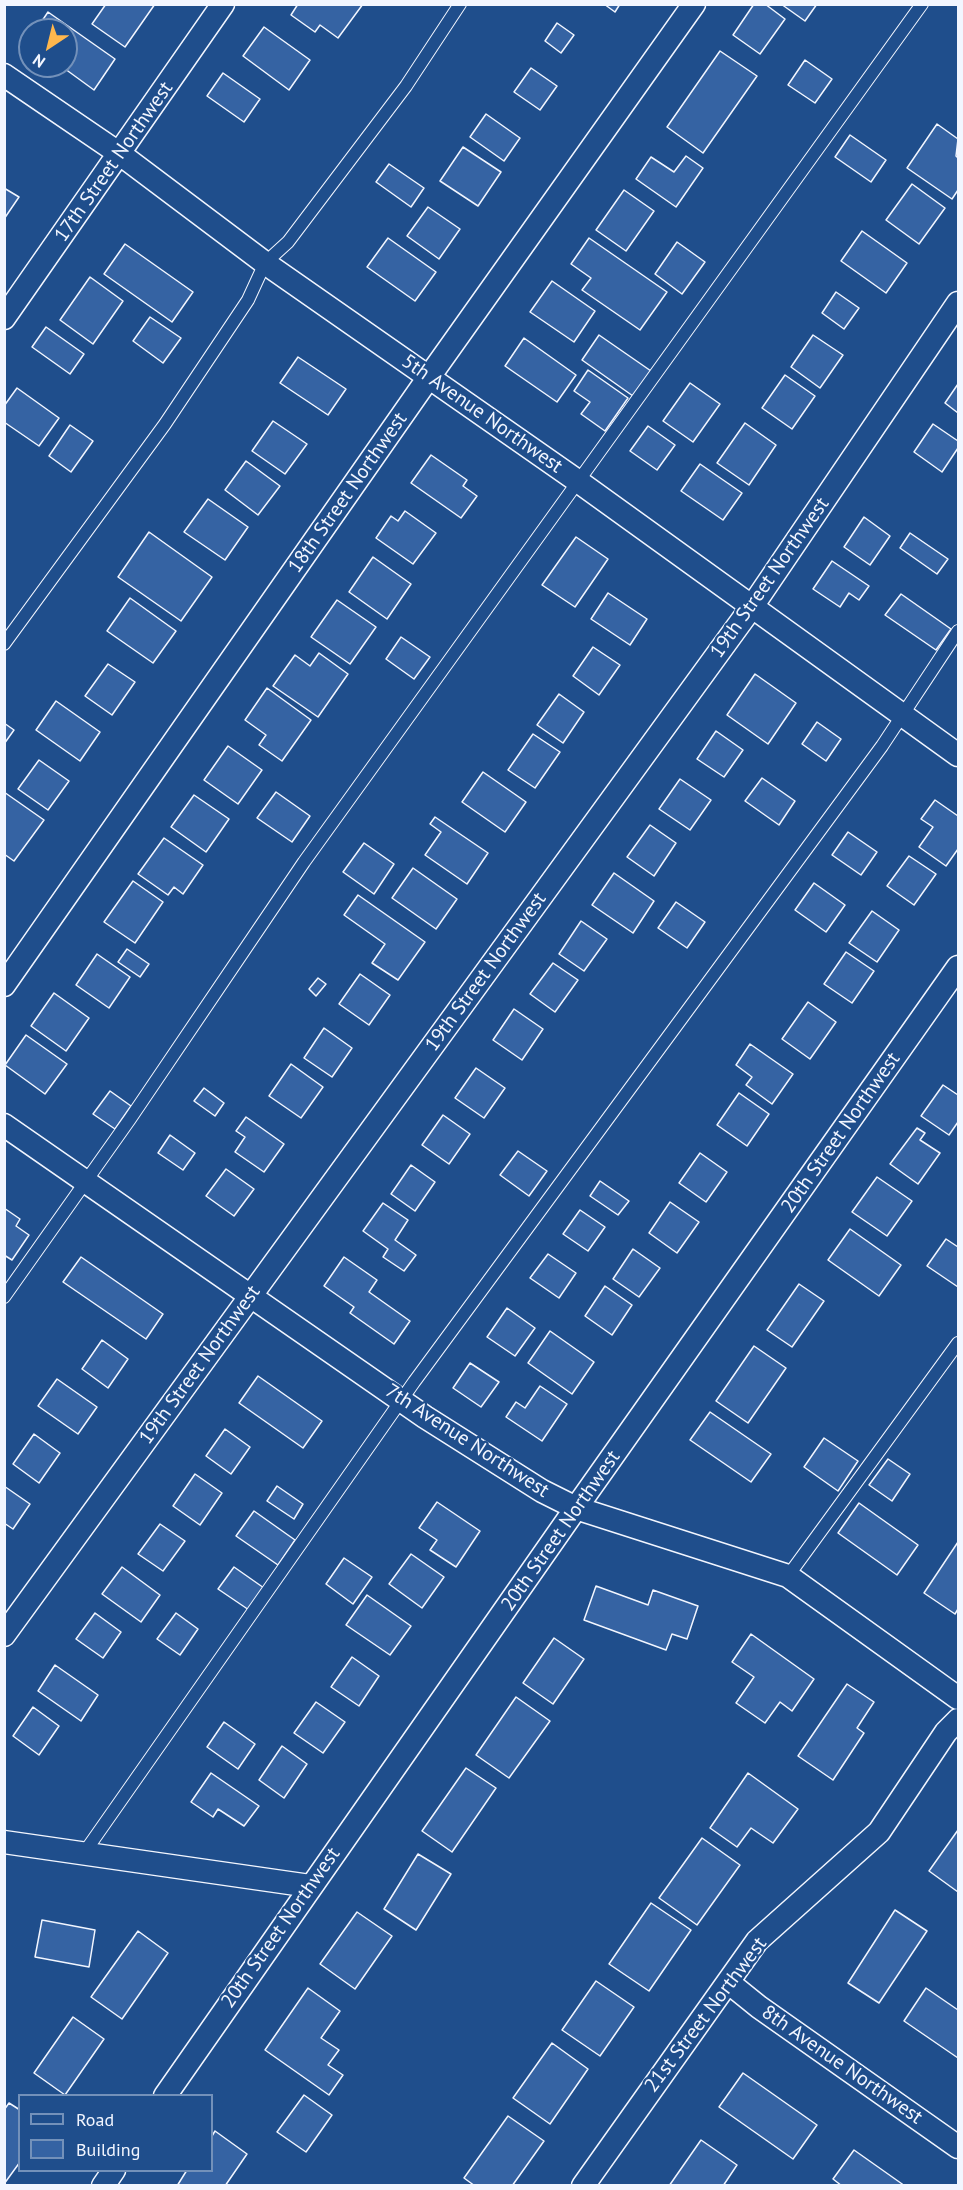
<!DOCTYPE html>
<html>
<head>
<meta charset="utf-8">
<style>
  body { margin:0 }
  #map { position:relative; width:963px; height:2190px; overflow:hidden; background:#1f4e8c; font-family:"PT Sans",sans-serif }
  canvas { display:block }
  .frame { position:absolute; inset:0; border:6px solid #f2f6ff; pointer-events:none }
  .legend { position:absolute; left:18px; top:2094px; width:195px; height:78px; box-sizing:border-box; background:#1f4e8c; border:2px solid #7391ba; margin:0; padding:8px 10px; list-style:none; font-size:18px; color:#f2f6ff }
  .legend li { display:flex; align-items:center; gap:12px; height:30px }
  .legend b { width:30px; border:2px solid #7391ba }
  .north { position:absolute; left:18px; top:18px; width:60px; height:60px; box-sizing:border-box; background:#1f4e8c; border:2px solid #7391ba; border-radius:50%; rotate:215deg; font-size:16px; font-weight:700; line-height:24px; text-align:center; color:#f2f6ff }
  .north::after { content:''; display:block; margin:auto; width:21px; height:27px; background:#ffb74d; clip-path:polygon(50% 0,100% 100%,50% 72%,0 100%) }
</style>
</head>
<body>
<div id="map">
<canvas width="963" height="2190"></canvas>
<div class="frame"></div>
<ul class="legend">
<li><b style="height:8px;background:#1f4e8c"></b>Road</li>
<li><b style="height:16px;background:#3563a3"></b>Building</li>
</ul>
<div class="north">N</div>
</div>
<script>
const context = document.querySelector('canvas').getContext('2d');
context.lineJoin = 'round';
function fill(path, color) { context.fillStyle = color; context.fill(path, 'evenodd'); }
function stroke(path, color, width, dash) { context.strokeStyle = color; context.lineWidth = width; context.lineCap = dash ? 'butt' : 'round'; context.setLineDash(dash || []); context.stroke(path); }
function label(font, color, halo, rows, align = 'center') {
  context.font = font + ' "PT Sans",sans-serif'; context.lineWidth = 4.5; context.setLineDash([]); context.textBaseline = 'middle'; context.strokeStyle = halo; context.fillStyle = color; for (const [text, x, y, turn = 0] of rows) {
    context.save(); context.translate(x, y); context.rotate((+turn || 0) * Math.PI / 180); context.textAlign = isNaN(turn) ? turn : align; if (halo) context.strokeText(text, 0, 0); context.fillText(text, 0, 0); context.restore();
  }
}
const building = new Path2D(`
  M106,4H155L125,47L92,24Z
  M298,4H363L338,38L320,25L315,32L291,15Z
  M604,4H620L615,12Z
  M754,4H765L785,19L760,54L733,35Z
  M781,4H817L805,21Z
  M48,12L115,59L94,90L61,66H66V30H36Z
  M557,23L574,35L561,53L545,41Z
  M264,27L310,60L289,90L243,56Z
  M720,51L757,76L703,153L667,127Z
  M805,60L832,79L815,103L788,85Z
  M531,68L557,86L540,110L514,92Z
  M223,73L260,99L244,122L207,96Z
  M486,114L520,138L504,161L470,137Z
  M937,124L958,139L956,156L958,158V190L952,199L907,168Z
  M850,135L886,160L871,182L835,157Z
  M463,147L501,172L478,206L440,181Z
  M686,156L703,168L676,207L636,179L651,157L674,172Z
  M389,164L424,188L411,207L376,182Z
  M912,184L945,208L919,244L886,220Z
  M4,188L19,197L4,219Z
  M624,190L654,211L626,251L596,230Z
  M428,207L460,229L439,259L407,236Z
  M862,231L907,263L886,293L841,261Z
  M388,238L436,272L415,301L367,267Z
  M589,238L667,292L640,330L582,290L591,278L571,264Z
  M677,242L705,262L682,294L655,274Z
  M125,244L193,292L172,322L104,274Z
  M90,277L123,301L93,344L60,320Z
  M552,281L595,311L574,342L530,312Z
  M836,292L859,308L844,329L822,313Z
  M150,317L181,338L163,363L133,341Z
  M46,327L84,354L70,374L32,347Z
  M599,335L651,371L633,396L582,360Z
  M813,335L843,355L820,388L791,367Z
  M524,338L576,375L557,402L505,366Z
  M298,357L346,389L328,415L280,383Z
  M588,370L628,398L605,431L581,414L590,402L574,391Z
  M785,375L815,396L792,429L762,408Z
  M690,383L720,404L693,442L663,421Z
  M958,384V413L945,403Z
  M17,388L59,418L39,446L4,422V406Z
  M273,421L307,444L285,474L252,451Z
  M745,423L776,445L749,485L717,463Z
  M933,424L958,441V448L942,472L914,452Z
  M70,425L93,441L71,472L49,456Z
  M648,426L675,445L657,470L630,451Z
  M431,455L467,480L463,486L477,496L461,518L411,483Z
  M246,461L280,486L258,515L225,490Z
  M700,464L742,493L723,520L681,491Z
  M208,499L248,527L225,560L184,532Z
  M405,511L436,533L413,564L376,538L391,516L398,521Z
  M864,517L890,536L870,565L844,547Z
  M149,532L212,577L181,621L118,577Z
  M910,533L948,559L937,574L900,548Z
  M576,537L608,559L575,607L542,585Z
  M373,557L411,584L387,619L349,592Z
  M832,561L869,586L859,600L849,593L840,607L813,589Z
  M608,593L647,619L630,645L591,619Z
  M901,594L951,629L936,650L885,615Z
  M130,598L176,631L153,663L107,631Z
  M337,600L376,627L350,664L311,637Z
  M401,637L430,657L414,679L386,659Z
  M593,647L620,665L599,695L573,676Z
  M319,653L348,674L318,717L273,686L295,655L310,666Z
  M108,664L135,682L112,715L85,696Z
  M755,674L796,703L768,744L727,715Z
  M267,688L311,720L282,761L259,745L266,735L245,720Z
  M559,694L584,712L563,743L537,725Z
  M56,701L100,732L80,761L36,730Z
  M817,722L841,739L826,761L802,744Z
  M4,723L14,730L4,744Z
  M716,731L743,750L724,777L697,759Z
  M533,734L560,752L535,788L508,770Z
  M228,746L262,770L238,804L204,780Z
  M39,760L69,781L48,810L18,789Z
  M483,772L526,802L505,832L462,802Z
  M762,778L795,801L779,825L745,801Z
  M680,779L711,800L690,830L659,809Z
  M4,792L44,820L14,861L4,854Z
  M276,792L310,816L292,842L257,818Z
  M194,795L229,819L206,852L171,827Z
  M935,800L958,816V849L946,866L919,847L933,827L921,819Z
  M435,817L488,853L467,884L425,855L441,832L430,824Z
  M650,825L676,843L654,876L627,857Z
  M848,832L877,852L861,875L832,855Z
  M164,838L203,865L183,894L174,887L168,895L138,874Z
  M364,843L394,864L374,894L343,872Z
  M909,856L936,874L914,905L887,886Z
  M413,868L457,899L436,929L392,898Z
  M614,873L654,901L633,933L592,905Z
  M133,881L163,902L135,943L104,922Z
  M814,883L845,905L826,932L795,910Z
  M358,895L425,942L398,980L372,963L385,944L344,915Z
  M676,902L705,922L687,948L658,928Z
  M872,911L899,930L877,962L849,943Z
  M581,921L607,939L584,971L559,954Z
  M127,949L149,964L140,977L118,962Z
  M846,952L874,971L852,1003L824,984Z
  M97,954L130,977L109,1008L76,985Z
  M553,963L578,980L555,1012L530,994Z
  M360,974L390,995L369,1025L339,1004Z
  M318,978L326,984L316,996L309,989Z
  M54,993L89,1018L66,1051L31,1026Z
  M808,1002L836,1022L810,1059L782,1039Z
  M514,1009L543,1029L522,1060L493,1040Z
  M324,1028L352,1048L332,1077L304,1058Z
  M26,1035L67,1064L45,1094L5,1065Z
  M750,1044L793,1074L772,1104L746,1085L752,1077L736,1065Z
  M291,1064L323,1087L301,1118L269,1096Z
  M476,1068L505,1088L484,1118L455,1098Z
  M943,1085L958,1095V1122L949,1135L921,1116Z
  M204,1088L224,1103L215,1116L194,1101Z
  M110,1091L131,1106L115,1129L93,1114Z
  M739,1093L769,1114L747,1146L717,1125Z
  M443,1115L470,1134L449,1164L422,1145Z
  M246,1117L284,1144L264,1172L235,1152L245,1137L236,1131Z
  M917,1128L925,1133L920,1140L940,1153L918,1184L890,1164Z
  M170,1135L195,1153L183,1170L158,1153Z
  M518,1151L547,1171L529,1196L500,1175Z
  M700,1153L727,1172L706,1202L679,1183Z
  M411,1165L435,1182L415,1211L391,1194Z
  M226,1169L254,1189L234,1216L206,1196Z
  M877,1177L912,1201L887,1236L852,1212Z
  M600,1181L629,1201L618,1215L590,1196Z
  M670,1202L699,1222L677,1253L649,1233Z
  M383,1203L408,1220L395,1240L416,1255L404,1271L383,1257L388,1249L363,1231Z
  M4,1208L20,1219L16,1226L29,1235L12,1260L4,1255Z
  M580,1210L605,1227L588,1251L563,1234Z
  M850,1229L901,1265L879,1296L828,1260Z
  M946,1239L958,1247V1287L927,1266Z
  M633,1249L660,1268L639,1297L613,1279Z
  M548,1254L576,1273L559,1298L530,1278Z
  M81,1257L163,1314L146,1339L63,1282Z
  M344,1257L377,1280L369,1292L410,1321L394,1344L350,1313L354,1307L324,1286Z
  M799,1284L824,1301L792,1347L767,1330Z
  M605,1286L632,1305L612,1335L585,1316Z
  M507,1308L535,1328L515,1356L487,1337Z
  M550,1331L594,1362L572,1394L528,1363Z
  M102,1340L128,1359L108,1388L82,1369Z
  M754,1346L786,1368L748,1423L716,1401Z
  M470,1363L499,1382L481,1407L453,1388Z
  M258,1376L322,1421L303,1448L239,1403Z
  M57,1379L97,1407L78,1434L38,1406Z
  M540,1386L567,1404L542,1441L506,1417L516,1402L525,1408Z
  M710,1412L771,1454L751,1482L690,1440Z
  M225,1429L250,1447L231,1474L206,1456Z
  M34,1434L60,1453L39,1483L13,1464Z
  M824,1438L858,1461L838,1491L804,1467Z
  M888,1459L910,1474L892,1501L869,1485Z
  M195,1474L222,1493L200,1525L173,1506Z
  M4,1486L30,1504L13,1529L4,1523Z
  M277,1486L303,1504L294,1519L267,1501Z
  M437,1502L480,1531L456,1567L430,1550L437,1540L419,1528Z
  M859,1503L918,1545L897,1575L838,1533Z
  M254,1511L295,1540L278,1565L236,1536Z
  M160,1524L185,1541L163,1571L138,1554Z
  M958,1542V1609L955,1614L924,1593Z
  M411,1554L444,1577L422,1608L389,1584Z
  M344,1558L372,1577L353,1604L326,1584Z
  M122,1567L160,1595L141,1622L102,1594Z
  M234,1567L264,1588L249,1610L218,1589Z
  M596,1586L648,1605L653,1590L698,1606L687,1639L672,1634L666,1650L584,1620Z
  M367,1595L411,1626L390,1655L346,1625Z
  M95,1613L121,1632L103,1658L76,1639Z
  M176,1613L198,1629L180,1655L157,1639Z
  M751,1634L814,1679L792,1711L780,1702L765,1723L736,1703L754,1677L732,1662Z
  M554,1638L584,1659L553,1704L523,1683Z
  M352,1657L379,1676L359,1706L331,1687Z
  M55,1665L98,1695L81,1721L38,1691Z
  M847,1684L874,1702L857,1728L864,1733L833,1780L798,1756Z
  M516,1697L550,1721L509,1778L476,1755Z
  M316,1702L345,1722L323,1753L294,1733Z
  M33,1707L59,1726L39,1755L13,1736Z
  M224,1722L255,1744L238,1769L207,1747Z
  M282,1746L307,1764L284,1798L259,1780Z
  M466,1768L496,1788L452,1852L422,1831Z
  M211,1773L259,1806L244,1826L218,1809L213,1817L191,1802Z
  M748,1773L798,1809L773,1843L751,1828L737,1847L710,1828Z
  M958,1830V1892L929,1871Z
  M702,1838L740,1865L697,1925L659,1898Z
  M418,1854L451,1874L416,1930L384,1909Z
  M651,1903L691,1930L649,1991L609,1964Z
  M895,1910L927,1931L879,2003L848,1983Z
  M357,1912L392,1936L355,1989L320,1964Z
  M42,1920L95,1930L89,1967L35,1957Z
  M138,1931L168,1953L122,2019L91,1997Z
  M596,1981L634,2007L600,2056L562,2030Z
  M308,1988L340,2011L321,2038L339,2050L328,2065L343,2075L329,2095L265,2050Z
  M926,1988L958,2010V2058L904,2021Z
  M73,2017L104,2039L65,2095L34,2073Z
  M552,2043L588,2069L550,2124L513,2098Z
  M743,2073L817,2125L793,2159L719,2107Z
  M304,2095L332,2115L306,2152L277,2132Z
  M9,2103L20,2110V2162L4,2184V2110Z
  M508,2116L544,2141L512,2186H475L464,2178Z
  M215,2131L247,2154L225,2186H177L187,2170H212V2136Z
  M701,2140L737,2165L723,2186H669Z
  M854,2150L905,2186H842L833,2179Z`);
fill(building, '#3563a3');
stroke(building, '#f2f6ff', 1.5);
const lane = new Path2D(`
  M4,644L165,424L248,300L265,263L288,242L406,86L460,4
  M4,1297L130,1119L304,862L922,4
  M788,1576L958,1343
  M84,1853L414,1382L882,746L958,631`);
const street = new Path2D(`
  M4,75L120,154L265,263L579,482L958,755
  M4,318L223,4
  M4,985L429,377L694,4
  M4,1125L425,1417L542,1491L576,1508L788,1576L958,1698
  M4,1635L751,608L958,303
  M4,1842L310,1886
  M728,1982L759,2007L958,2147
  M165,2096L576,1508L958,967
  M103,2186L114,2170
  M583,2186L757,1941L879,1832L946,1732L958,1720`);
stroke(lane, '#f2f6ff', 14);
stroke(street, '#f2f6ff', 25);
stroke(lane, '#1f4e8c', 12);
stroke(street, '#1f4e8c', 22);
label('20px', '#f2f6ff', '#1f4e8c', [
  ["17th Street Northwest",114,162,-55],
  ["5th Avenue Northwest",482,414,35],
  ["18th Street Northwest",348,493,-55],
  ["19th Street Northwest",770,578,-55],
  ["19th Street Northwest",486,972,-54],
  ["20th Street Northwest",841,1133,-55],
  ["19th Street Northwest",200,1365,-54],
  ["7th Avenue Northwest",467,1441,33],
  ["20th Street Northwest",561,1531,-55],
  ["20th Street Northwest",281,1928,-55],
  ["21st Street Northwest",706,2015,-53],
  ["8th Avenue Northwest",842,2065,35]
]);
</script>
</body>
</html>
